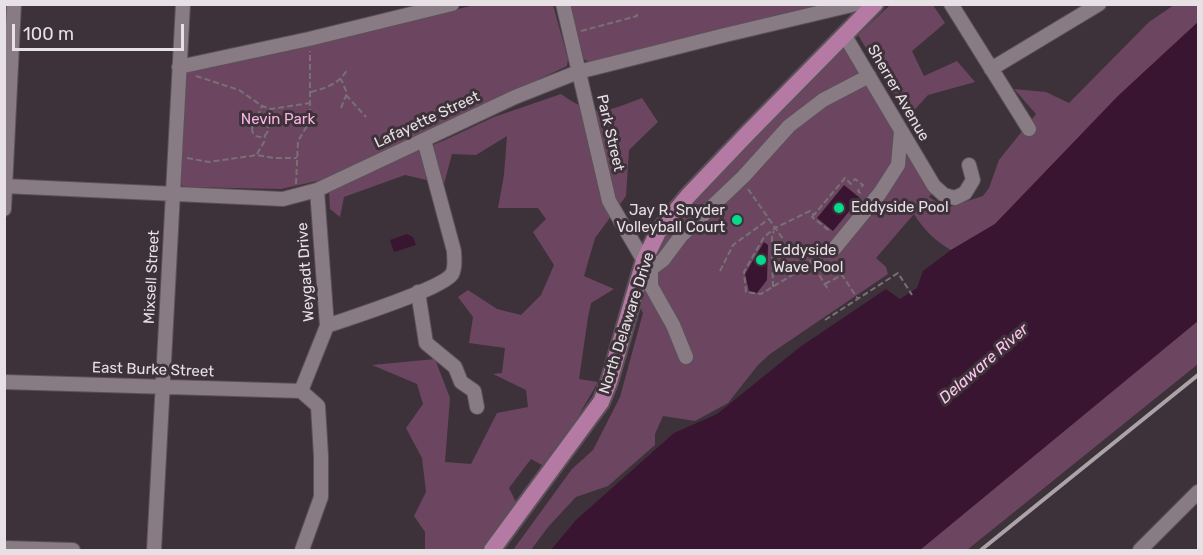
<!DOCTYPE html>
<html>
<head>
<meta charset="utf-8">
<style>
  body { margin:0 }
  #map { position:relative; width:1203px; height:555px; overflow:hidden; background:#3d3239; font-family:Rubik,sans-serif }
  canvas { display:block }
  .frame { position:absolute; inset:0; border:6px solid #e7e0e5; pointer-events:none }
  .scale { position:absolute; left:12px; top:24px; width:172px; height:27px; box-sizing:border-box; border:3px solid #e7e0e5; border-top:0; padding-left:8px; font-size:18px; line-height:21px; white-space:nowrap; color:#e7e0e5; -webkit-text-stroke:4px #3d3239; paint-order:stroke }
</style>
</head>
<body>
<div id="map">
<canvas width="1203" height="555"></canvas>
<div class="frame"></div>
<div class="scale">100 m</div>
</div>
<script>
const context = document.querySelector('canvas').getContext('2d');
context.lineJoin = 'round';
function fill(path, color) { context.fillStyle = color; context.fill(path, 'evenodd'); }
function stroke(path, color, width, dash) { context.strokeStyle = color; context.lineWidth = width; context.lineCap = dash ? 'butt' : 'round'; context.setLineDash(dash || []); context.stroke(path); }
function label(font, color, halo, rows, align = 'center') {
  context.font = font + ' Rubik,sans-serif'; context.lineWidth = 6; context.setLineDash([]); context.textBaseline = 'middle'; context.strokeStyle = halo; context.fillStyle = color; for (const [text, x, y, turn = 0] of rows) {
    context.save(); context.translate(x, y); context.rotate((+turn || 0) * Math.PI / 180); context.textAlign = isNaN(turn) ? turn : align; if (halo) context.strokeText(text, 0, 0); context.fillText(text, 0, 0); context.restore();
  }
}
fill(new Path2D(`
  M475,5H553L568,59L567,66L326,179L281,189L186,187L180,185L185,73Z
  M569,5H823L592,64L582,58Z
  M890,5H933L945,23L912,51L924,76L957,61L975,82L928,95L908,117L858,35Z
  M1174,5H1198V22L1118,96L995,224L951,250C936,242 923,229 914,214L876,258L886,267L888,274L770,354L758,365L728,403L695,421L663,416L655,434V445L608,486L576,497L548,527L531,550H513L572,469L593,450L620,397L643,313L634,295L658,232L845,36L934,191L929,197L946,208L983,196L989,188L999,160L1036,114L1014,89L1046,92L1069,103L1149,22Z
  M561,94C597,119 604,112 642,98L658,122L629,150L626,196L595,238L584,276L614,289L591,303L588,317L579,379L598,382L573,425L542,465L531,459L509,488L516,502L504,527L485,550H425V532L414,516L426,492L422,458L406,428L423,404L417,384L372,365L435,359L450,398L445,462L471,464L497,413L528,407L526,390L493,374L502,373L505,348L469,343L473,317L458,297L468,290L497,309L521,315L541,295L554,265L533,232L546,219L538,208H498L504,175L507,136L476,155L452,154L444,184L405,175L344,197L340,217L330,209L329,192L365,173L445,140L494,117Z
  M1198,319V364L967,550H920Z`), '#6c4660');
fill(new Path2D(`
  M1198,22V321L920,550H551L576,520L674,433L717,414L800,347L886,289L900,299L917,288L923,271L951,250L995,224L1118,96Z
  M844,185L860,198L833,231L817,218Z
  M407,234L413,237L416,245L394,252L390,240Z
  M764,242L768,245L767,280L757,293L749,291L745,274Z`), '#3a1531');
const minor = new Path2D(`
  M563,4L609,201L644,261L651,269V286L673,325L686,357
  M951,4L1029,129
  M845,36L934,186L944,195L955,198L965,193L973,180L969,165
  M179,67L309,39L452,4
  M991,69L1099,4
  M4,186L283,199L317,190L515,97L578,72L725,35L856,4
  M4,209L14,4
  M834,249L880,193L898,165L901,131
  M651,269L663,260L681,236L744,176L789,126L823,100L869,76
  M418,292L426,343L455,367L461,382L474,391L477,407
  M327,326C349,318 442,289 452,274C456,267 454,258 454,251L424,140
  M4,382L301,391
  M301,391L327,326L317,190
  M301,391L318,406L321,456V497L302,550
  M4,548L73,550
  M154,550L183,4
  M1140,550L1198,492`);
const major = new Path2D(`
  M492,550L601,402L609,382L644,261L658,232L688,196L748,133L875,4`);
stroke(minor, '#5b5158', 16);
stroke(major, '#5b5158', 20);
stroke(new Path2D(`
  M581,31L637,16V11
  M196,76L239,90L262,106L271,109L310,103
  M311,92C326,88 339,84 347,70
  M346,95L366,117
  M341,108L347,93L341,79
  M252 129a8 8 0 1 1 16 0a8 8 0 1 1-16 0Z
  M254,125L262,106
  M257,154L264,142L265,135
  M187,158L209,162L257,155L275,158H297
  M296,184L298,141L307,126L310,113V51
  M748,189L783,239
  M814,215L812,217L831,232
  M825,255L761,294L746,292L744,272L764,237L775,228L810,211L814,215L845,178L851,184L855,179L863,185L858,191L862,195
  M810,260L829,291
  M720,271L733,245L769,219
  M825,284L842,275L858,299
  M773,287L772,235L774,231
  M825,320L898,273L912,295`), '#797076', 2, [6, 3]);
stroke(minor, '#887b83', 14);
stroke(major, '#b47aa3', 16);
stroke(new Path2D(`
  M981,550L1198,375`), '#aba3a8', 4);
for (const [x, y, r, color] of [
  [839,208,6,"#05d98b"],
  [737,220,6,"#05d98b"],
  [761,260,6,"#05d98b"]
]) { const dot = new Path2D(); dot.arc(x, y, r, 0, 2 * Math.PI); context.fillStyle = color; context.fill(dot); stroke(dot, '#3d3239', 2); }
label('15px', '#e7e0e5', '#3d3239', [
  ["Sherrer Avenue",898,93,60],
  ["Lafayette Street",427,120,-25],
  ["Park Street",610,133,77],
  ["Weygadt Drive",306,272,-94],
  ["Mixsell Street",152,277,-87],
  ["North Delaware Drive",627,323,-72],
  ["East Burke Street",153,370,2]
]);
label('15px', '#fbb5e5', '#3d3239', [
  ["Nevin Park",278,120]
]);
label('15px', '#e7e0e5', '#3d3239', [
  ["Eddyside Pool",851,208],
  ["Jay R. Snyder",725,211,"right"],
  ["Volleyball Court",725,228,"right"],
  ["Eddyside",773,251],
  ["Wave Pool",773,268]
], 'left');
label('italic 16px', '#ffc6ed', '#3d3239', [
  ["Delaware River",984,364,-41]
]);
</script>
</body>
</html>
